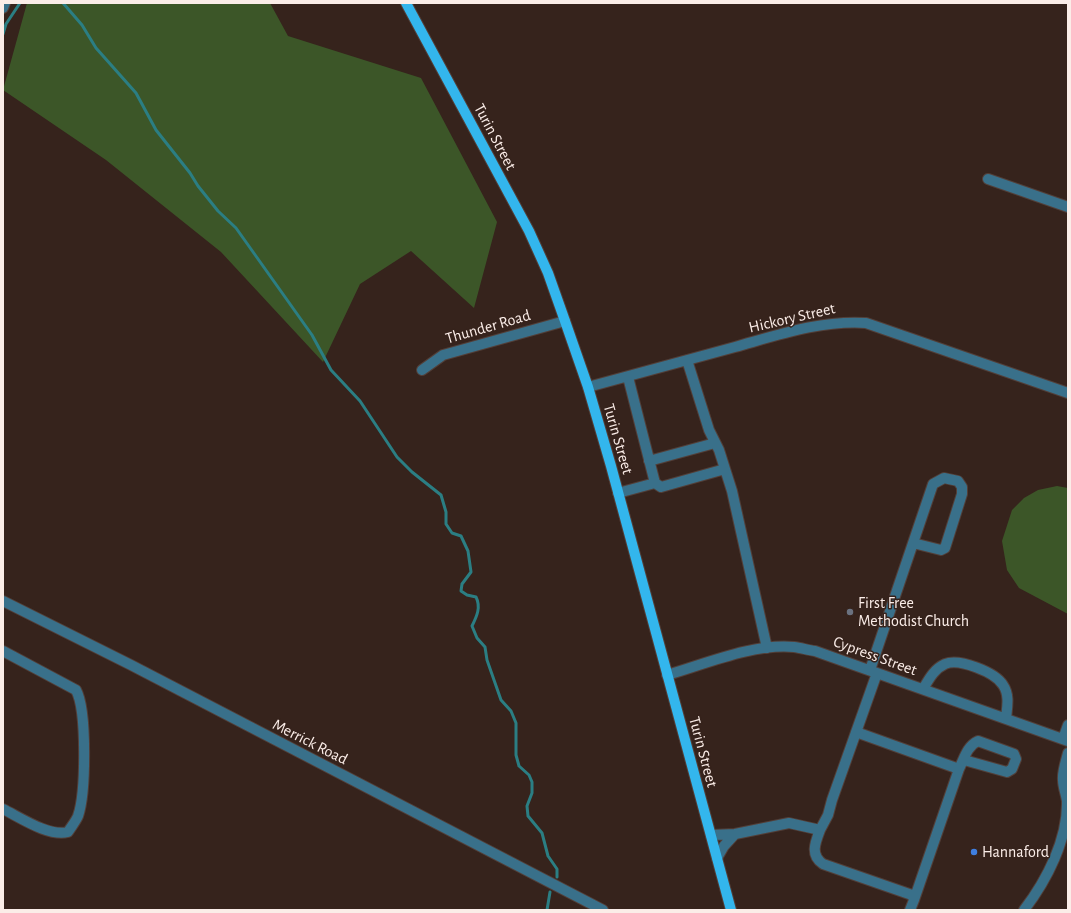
<!DOCTYPE html>
<html>
<head>
<meta charset="utf-8">
<style>
  body { margin:0 }
  #map { position:relative; width:1071px; height:913px; overflow:hidden; background:#36231c; font-family:"Alegreya Sans",sans-serif }
  canvas { display:block }
  .frame { position:absolute; inset:0; border:4px solid #fbede8; pointer-events:none }
</style>
</head>
<body>
<div id="map">
<canvas width="1071" height="913"></canvas>
<div class="frame"></div>
</div>
<script>
const context = document.querySelector('canvas').getContext('2d');
context.lineJoin = 'round';
function fill(path, color) { context.fillStyle = color; context.fill(path, 'evenodd'); }
function stroke(path, color, width, dash) { context.strokeStyle = color; context.lineWidth = width; context.lineCap = dash ? 'butt' : 'round'; context.setLineDash(dash || []); context.stroke(path); }
function label(font, color, halo, rows, align = 'center') {
  context.font = font + ' "Alegreya Sans",sans-serif'; context.lineWidth = 3; context.setLineDash([]); context.textBaseline = 'middle'; context.strokeStyle = halo; context.fillStyle = color; for (const [text, x, y, turn = 0] of rows) {
    context.save(); context.translate(x, y); context.rotate((+turn || 0) * Math.PI / 180); context.textAlign = isNaN(turn) ? turn : align; if (halo) context.strokeText(text, 0, 0); context.fillText(text, 0, 0); context.restore();
  }
}
fill(new Path2D(`
  M27,3H270L288,36L421,78L497,222L474,308L411,251L360,284L323,362L221,252L106,160L3,90Z
  M1057,486L1068,488V614L1019,588L1007,570L1002,541L1012,510L1024,498L1038,490Z`), '#3c5628');
stroke(new Path2D(`
  M63,3L82,25L96,48L136,93L156,130L190,173L198,186L218,211L236,228L312,335L331,370L360,401L397,457L412,472L441,495L446,512V524L452,533L461,536L468,551L471,572L462,584L461,591L467,595L476,597C481,607 477,616 472,626L477,638L485,647L487,660L501,700L511,711L516,723V755L519,766L529,775L532,782V793L527,806L528,816L542,833L548,856L557,869V877
  M3,34L6,24L20,3
  M547,910L550,892`), '#2b7e83', 3);
const minor = new Path2D(`
  M3,8L5,3
  M988,179L1068,207
  M687,360L709,430L719,450L732,491L767,648
  M422,370L443,355L565,321
  M588,387C637,374 686,360 735,347C778,335 821,320 866,323L1068,393
  M649,461L715,443
  M655,483L661,487L725,469
  M618,493L655,483L628,377
  M3,601L131,665L603,910
  M3,651L76,690C87,710 86,793 78,816C76,821 71,827 68,832C49,837 21,818 3,809
  M870,670L933,484L944,478L958,481L962,487V494L945,548L941,550L913,543
  M667,675C705,664 754,643 794,647C801,648 808,650 815,651L1068,741
  M923,689C929,679 934,669 945,664C959,658 995,672 1003,685C1010,695 1007,708 1006,719
  M856,732L959,769L914,900
  M1063,739L1068,725
  M959,769C964,759 967,746 978,741L1014,754L1016,759L1012,769L1007,772L964,760
  M820,830C815,843 810,855 823,864L912,895L914,900L910,910
  M711,835L735,834L789,823L820,830L828,815L832,800L877,673
  M717,858L724,846L735,834
  M1024,910C1047,880 1068,839 1067,801C1066,794 1063,787 1063,780C1062,772 1066,761 1068,753`);
const major = new Path2D(`
  M406,3L529,231L548,273L565,321L588,387L611,466L731,910`);
stroke(minor, '#523f39', 12);
stroke(major, '#523f39', 12);
stroke(minor, '#39708a', 10);
stroke(major, '#33b6ed', 10);
for (const [x, y, r, color] of [
  [850,612,4,"#6b7280"],
  [974,852,4,"#3f7fe0"]
]) { const dot = new Path2D(); dot.arc(x, y, r, 0, 2 * Math.PI); context.fillStyle = color; context.fill(dot); stroke(dot, '#36231c', 1.5); }
label('16px', '#fbede8', '#36231c', [
  ["Turin Street",495,137,62],
  ["Hickory Street",792,318,-13],
  ["Thunder Road",488,327,-16],
  ["Turin Street",618,439,74],
  ["Cypress Street",875,656,20],
  ["Merrick Road",310,742,27],
  ["Turin Street",703,752,75]
]);
label('16px', '#fbede8', '#36231c', [
  ["First Free",858,603],
  ["Methodist Church",858,621],
  ["Hannaford",982,852]
], 'left');
</script>
</body>
</html>
